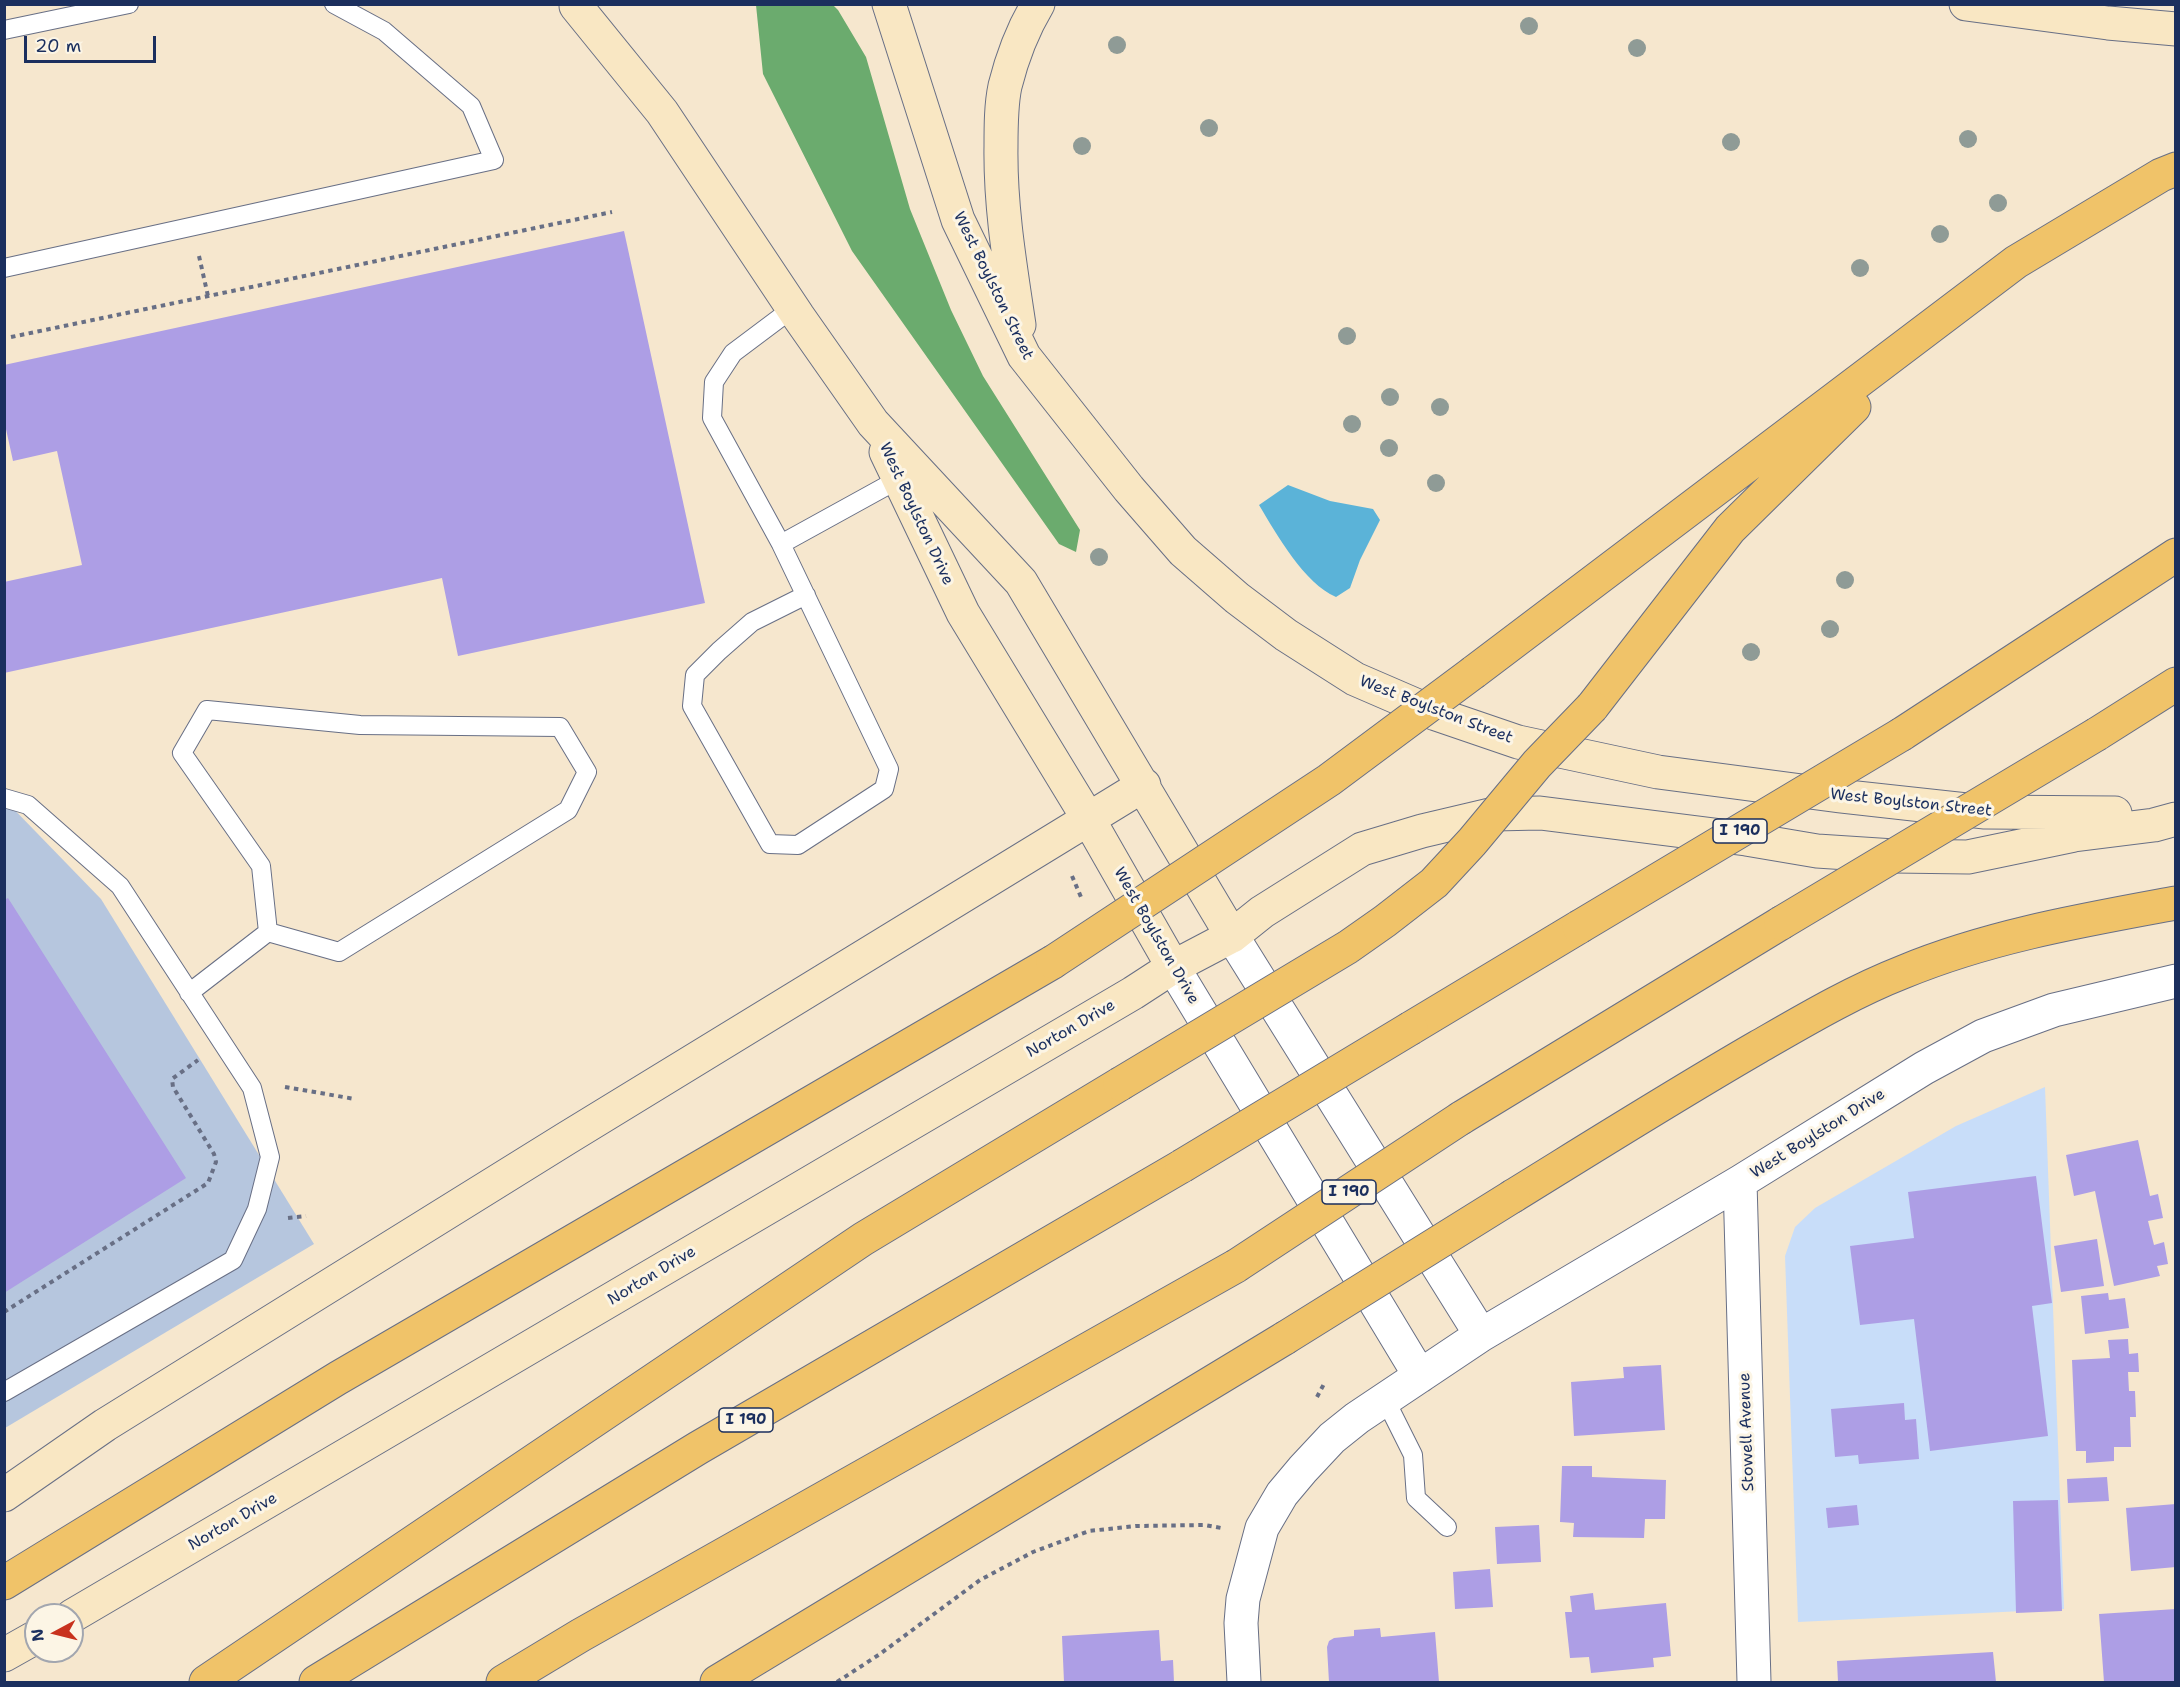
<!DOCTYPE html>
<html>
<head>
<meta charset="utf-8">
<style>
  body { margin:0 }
  #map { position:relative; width:2180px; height:1687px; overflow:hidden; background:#f6e7ce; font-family:"Shantell Sans",sans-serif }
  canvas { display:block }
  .frame { position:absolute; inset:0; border:6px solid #1b2f5e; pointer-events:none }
  .north { position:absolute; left:24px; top:1603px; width:60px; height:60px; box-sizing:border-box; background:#fcf5e5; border:2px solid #a2a6af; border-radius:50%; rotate:263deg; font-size:16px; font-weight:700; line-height:24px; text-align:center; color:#1b2f5e }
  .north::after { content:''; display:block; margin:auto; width:21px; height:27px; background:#c8321e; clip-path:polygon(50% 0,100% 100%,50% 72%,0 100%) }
  .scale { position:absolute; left:24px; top:36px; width:132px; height:27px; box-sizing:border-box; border:3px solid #1b2f5e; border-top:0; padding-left:8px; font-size:18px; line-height:21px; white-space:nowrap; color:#1b2f5e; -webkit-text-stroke:4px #fcf5e5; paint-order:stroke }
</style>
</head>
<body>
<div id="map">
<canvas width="2180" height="1687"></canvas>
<div class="frame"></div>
<div class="north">N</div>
<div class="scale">20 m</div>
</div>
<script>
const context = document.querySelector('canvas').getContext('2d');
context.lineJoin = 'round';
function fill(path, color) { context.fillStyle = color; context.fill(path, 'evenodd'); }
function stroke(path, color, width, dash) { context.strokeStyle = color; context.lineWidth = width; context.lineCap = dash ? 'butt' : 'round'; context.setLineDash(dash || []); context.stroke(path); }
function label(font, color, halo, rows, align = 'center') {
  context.font = font + ' "Shantell Sans",sans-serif'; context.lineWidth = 6; context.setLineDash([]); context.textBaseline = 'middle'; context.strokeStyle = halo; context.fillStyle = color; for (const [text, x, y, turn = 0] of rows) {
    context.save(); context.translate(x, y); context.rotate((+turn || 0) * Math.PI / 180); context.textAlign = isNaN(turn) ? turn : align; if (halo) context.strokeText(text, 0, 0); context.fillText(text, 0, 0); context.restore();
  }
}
fill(new Path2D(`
  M2045,1087L2064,1609L1798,1622L1785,1256L1795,1227L1815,1208L1956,1126Z`), '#c8ddf9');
fill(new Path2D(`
  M4,799L101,899L314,1244L5,1428Z`), '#b6c6de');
fill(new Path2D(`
  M756,5H833L838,10L866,57L910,209L951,310L983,376L1080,530L1076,552L1059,544L852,251L763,74Z`), '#6bab6e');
fill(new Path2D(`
  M1288,485L1330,501L1373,509L1380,520L1360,560L1350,588L1336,597C1304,583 1277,535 1259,505Z`), '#5bb3d8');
fill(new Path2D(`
  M624,231L705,603L458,656L442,578L4,673V582L82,565L57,451L13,461L4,420V365Z
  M8,898L186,1178L4,1293V900Z
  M2138,1140L2150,1196L2158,1194L2163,1218L2148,1221L2154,1245L2164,1242L2168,1264L2157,1266L2160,1276L2114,1286L2095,1191L2074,1196L2066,1155Z
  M2036,1176L2052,1303L2032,1306L2048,1436L1930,1451L1914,1319L1860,1325L1850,1246L1914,1238L1908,1192Z
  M2097,1239L2104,1286L2061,1292L2054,1246Z
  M2108,1293L2109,1300L2125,1298L2129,1328L2085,1334L2081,1296Z
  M2128,1339L2129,1354L2138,1353L2139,1372H2128L2129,1391H2135L2136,1417H2130L2131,1447H2114V1461L2086,1463V1451H2076L2072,1360L2110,1358L2108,1340Z
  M1661,1365L1665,1430L1574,1436L1571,1382L1624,1378L1623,1367Z
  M1904,1403L1905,1420L1916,1419L1919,1459L1859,1464L1858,1455L1835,1457L1831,1409Z
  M1562,1466H1592V1477L1666,1480L1665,1519H1645L1644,1538L1573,1537L1574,1523L1560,1522Z
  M2107,1477L2109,1501L2068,1503L2067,1479Z
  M2058,1500L2062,1611L2016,1613L2013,1501Z
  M2176,1504V1567L2131,1571L2126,1508Z
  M1857,1505L1859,1525L1828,1528L1826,1508Z
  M1539,1525L1541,1562L1497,1564L1495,1527Z
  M1490,1569L1493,1607L1455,1609L1453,1572Z
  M1593,1593L1595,1610L1666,1603L1671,1656L1653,1658L1654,1667L1591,1673L1589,1657L1570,1658L1565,1612H1572L1570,1596Z
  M2176,1609V1682H2104L2099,1614Z
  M1380,1628L1381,1637L1435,1632L1439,1682H1329L1327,1647L1329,1641L1334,1638L1354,1636V1630Z
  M1159,1630L1161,1661L1173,1660L1174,1682H1064L1062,1636Z
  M1993,1652L1996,1682H1838L1837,1661Z`), '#ad9ee5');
const lane = new Path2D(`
  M4,30L129,4
  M4,268L494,160L471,106L384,31L334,4
  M793,308L733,353L714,382L712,418L781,544L889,769L884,789L798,845L770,844L692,706L695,675L719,651L752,622L806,595
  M781,544L899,479
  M4,798L28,805L120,886L252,1088L270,1157L257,1209L233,1260L4,1392
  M189,993L268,932L339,952L568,810L587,772L560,727L360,725L207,710L182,753L261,866L268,932
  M1385,1399L1413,1455L1416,1498L1447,1527`);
const street = new Path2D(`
  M1232,936L1481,1335
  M1173,967L1420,1376
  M1740,1182L1754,1682
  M1244,1682L1241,1623L1243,1599L1262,1528L1282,1494L1303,1469L1332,1438L1357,1418L1481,1335L1740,1182L1924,1068L1983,1036L2054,1010L2176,981`);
const secondary = new Path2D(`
  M578,4L576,6L662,112L798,316L873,423L1021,582L1232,936
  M889,4L958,220L1024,356L1129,489L1183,551L1237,598L1286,635L1355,679L1436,714L1518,742L1658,772L1840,796L1985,812L2115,813
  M1966,4L2108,23L2176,29
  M1019,325C1010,265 1000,206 1001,146C1001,126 1001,105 1005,86C1012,58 1023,29 1038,4
  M886,452L963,613L1089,820L1173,967
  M4,1495L105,1425L567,1138L1144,785
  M72,1616L1133,993L1173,967L1232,936L1262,912L1362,849L1422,831L1494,814L1540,813L1746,839L1817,851L1894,856L1968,857L2074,835L2154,825L2176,819
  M4,1655L36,1637`);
const highway = new Path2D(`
  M1474,672L2016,262L2161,175L2176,169
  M1592,707L1730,529L1854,407
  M1902,734L2176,555
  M2097,734L2176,684
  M1411,1028L1579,927
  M1461,1118L1781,923
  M1513,1196C1594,1146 1675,1095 1758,1047C1805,1020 1852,992 1903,972C1990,936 2084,920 2176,903
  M4,1583L338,1378L1053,962
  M206,1682L863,1239L1120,1084
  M316,1682L698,1448L1182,1166
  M503,1682L581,1635L1236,1266
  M717,1682L1285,1338`);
stroke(lane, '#686f85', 20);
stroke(street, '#686f85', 35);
stroke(secondary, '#686f85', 35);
stroke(highway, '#686f85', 35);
stroke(new Path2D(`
  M199,256L208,296
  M11,337L612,212
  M1072,876L1081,897
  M285,1087L355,1099
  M288,1218L306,1216
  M4,1312L208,1183L216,1162L214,1154L173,1087L172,1079L198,1060
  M1317,1397L1325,1382
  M837,1682L880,1654L980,1580L1033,1552L1089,1531L1136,1526L1205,1525L1221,1528`), '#686f85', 4, [4.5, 4.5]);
stroke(lane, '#fff', 18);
stroke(street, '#fff', 33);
stroke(secondary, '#f9e7c3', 33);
stroke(highway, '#f0c369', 33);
const highwayBridge = new Path2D(`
  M1781,923L2097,734
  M1579,927L1902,734
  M1053,962L1329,780L1474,672
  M1120,1084L1348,947L1385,921L1434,883L1472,842L1537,764L1592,707
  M1182,1166L1411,1028
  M1236,1266L1461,1118
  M1285,1338L1513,1196`);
stroke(highwayBridge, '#686f85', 35, []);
stroke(highwayBridge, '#f0c369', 33);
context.fillStyle = '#8f9b96';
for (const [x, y] of [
  [1529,26],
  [1117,45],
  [1637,48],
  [1209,128],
  [1968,139],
  [1731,142],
  [1082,146],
  [1998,203],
  [1940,234],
  [1860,268],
  [1347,336],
  [1390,397],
  [1440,407],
  [1352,424],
  [1389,448],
  [1436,483],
  [1099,557],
  [1845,580],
  [1830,629],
  [1751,652]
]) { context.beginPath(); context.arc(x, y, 9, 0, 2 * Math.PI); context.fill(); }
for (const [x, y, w] of [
  [1740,831,54],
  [1349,1192,54],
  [746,1420,54]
]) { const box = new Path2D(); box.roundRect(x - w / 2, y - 12, w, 24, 4.5); context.fillStyle = '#fcf5e5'; context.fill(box); stroke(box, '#1b2f5e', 1.5); }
label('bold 15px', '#1b2f5e', null, [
  ["I 190",1740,831],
  ["I 190",1349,1192],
  ["I 190",746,1420]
]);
label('16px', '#1b2f5e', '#fcf5e5', [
  ["West Boylston Street",993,286,64],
  ["West Boylston Drive",916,514,65],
  ["West Boylston Street",1436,710,21],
  ["West Boylston Street",1911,803,6],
  ["West Boylston Drive",1156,936,60],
  ["Norton Drive",1071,1029,-30],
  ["West Boylston Drive",1818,1134,-32],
  ["Norton Drive",652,1276,-31],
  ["Stowell Avenue",1747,1432,-92],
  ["Norton Drive",233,1522,-30]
]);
</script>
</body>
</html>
